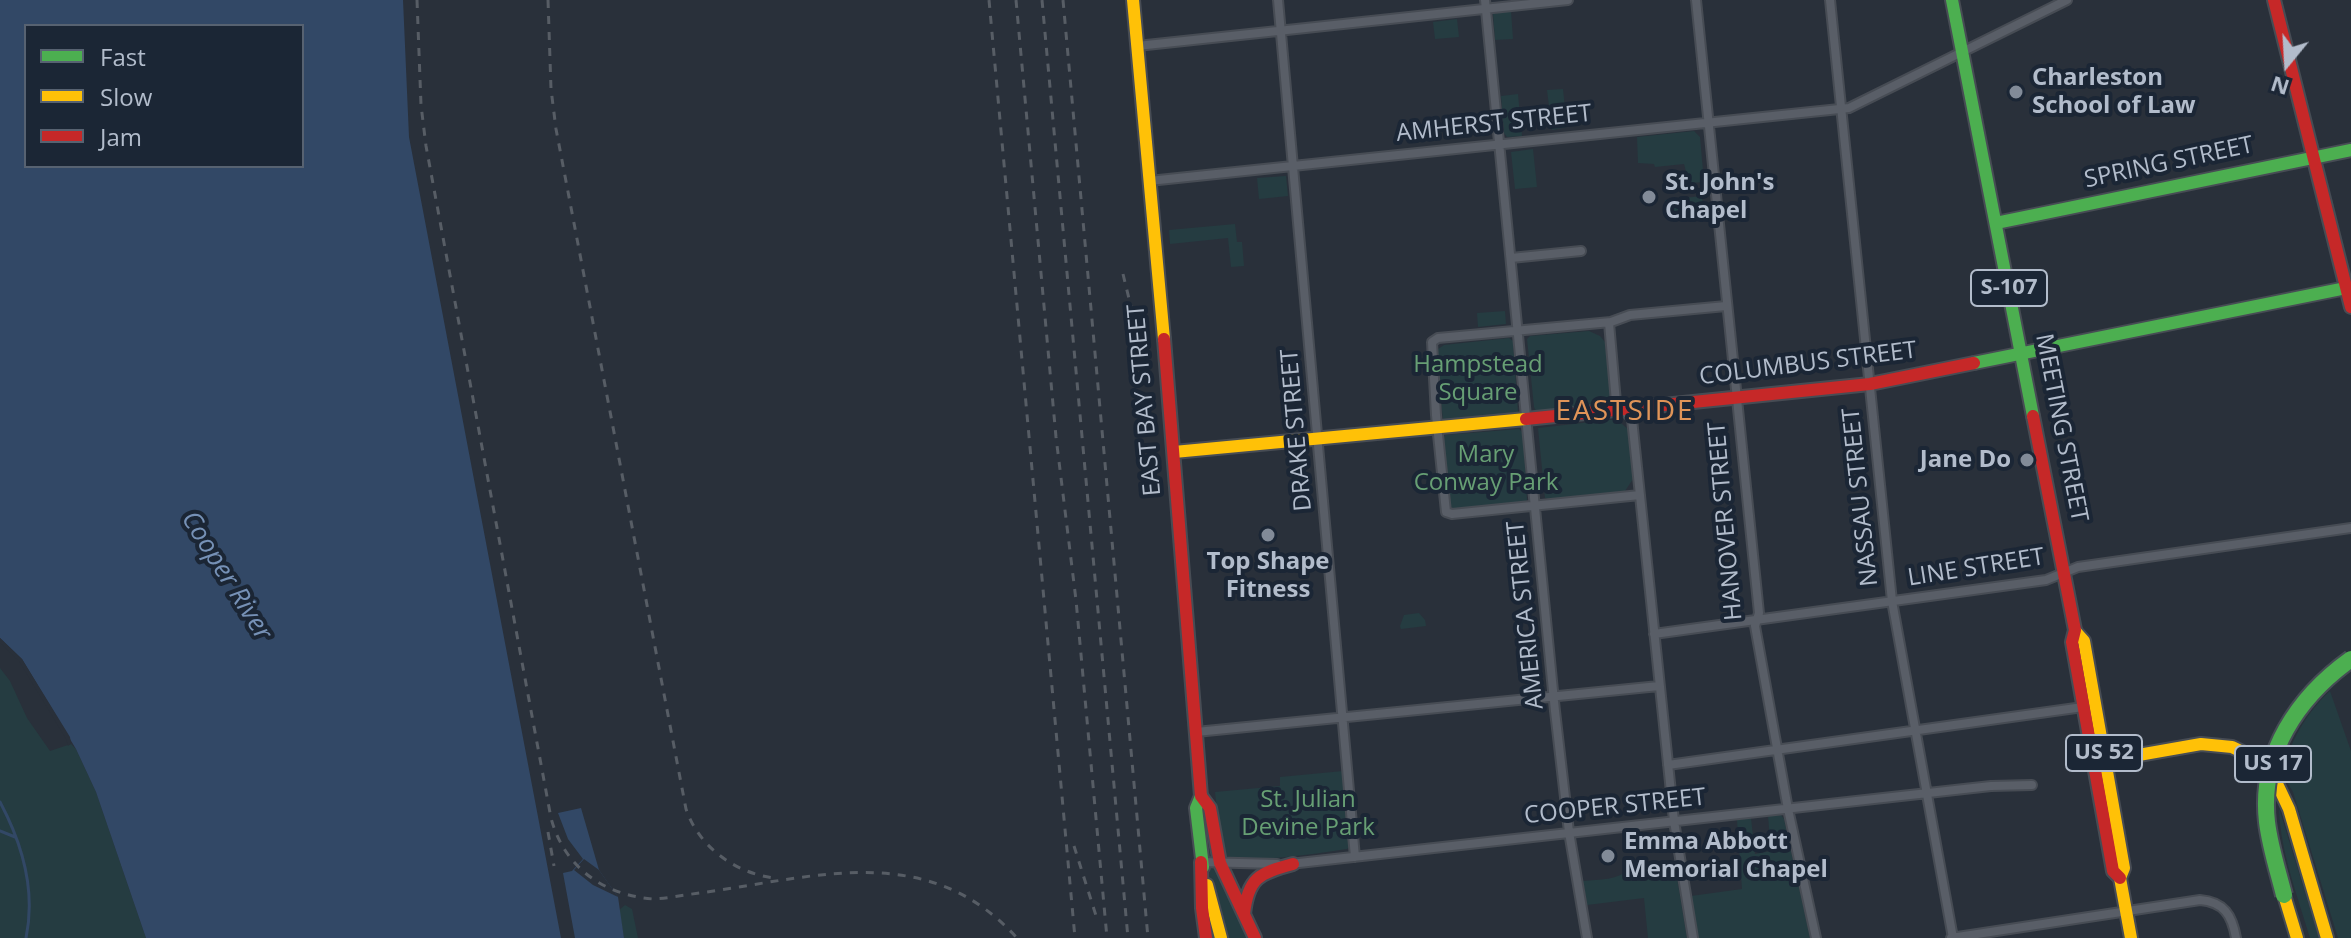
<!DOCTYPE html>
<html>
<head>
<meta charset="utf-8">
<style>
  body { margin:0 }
  #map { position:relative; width:2351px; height:938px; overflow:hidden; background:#29303a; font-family:"Open Sans",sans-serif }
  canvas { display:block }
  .legend { position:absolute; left:24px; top:24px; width:280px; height:144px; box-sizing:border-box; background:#1b2635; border:2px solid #576271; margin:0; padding:10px 14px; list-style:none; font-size:24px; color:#b2bccb }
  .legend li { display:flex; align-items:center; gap:16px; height:40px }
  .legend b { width:40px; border:2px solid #576271 }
  .north { position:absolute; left:2247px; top:24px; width:80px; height:80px; -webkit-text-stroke:6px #1b2635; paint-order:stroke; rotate:198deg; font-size:22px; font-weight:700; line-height:32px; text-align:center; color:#b2bccb }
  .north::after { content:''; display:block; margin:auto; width:28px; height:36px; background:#b2bccb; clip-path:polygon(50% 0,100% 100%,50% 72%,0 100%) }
</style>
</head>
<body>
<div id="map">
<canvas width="2351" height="938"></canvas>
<ul class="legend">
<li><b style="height:10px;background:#4caf50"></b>Fast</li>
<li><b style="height:10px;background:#ffc107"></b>Slow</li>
<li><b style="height:10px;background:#c62828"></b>Jam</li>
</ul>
<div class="north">N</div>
</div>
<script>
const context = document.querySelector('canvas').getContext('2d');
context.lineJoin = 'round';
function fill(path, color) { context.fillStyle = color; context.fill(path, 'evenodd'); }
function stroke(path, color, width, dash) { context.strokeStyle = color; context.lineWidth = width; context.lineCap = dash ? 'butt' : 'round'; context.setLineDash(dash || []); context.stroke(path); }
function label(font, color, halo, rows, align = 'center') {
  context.font = font + ' "Open Sans",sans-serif'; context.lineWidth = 8; context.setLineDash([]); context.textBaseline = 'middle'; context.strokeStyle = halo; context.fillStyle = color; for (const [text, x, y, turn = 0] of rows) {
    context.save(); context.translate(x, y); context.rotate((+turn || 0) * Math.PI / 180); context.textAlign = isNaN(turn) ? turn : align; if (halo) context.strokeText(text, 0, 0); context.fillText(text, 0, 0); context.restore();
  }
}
fill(new Path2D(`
  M1511,11L1513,39L1495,40L1493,14Z
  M1457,19L1459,37L1435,39L1433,22Z
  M1563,89L1567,127L1552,130L1547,90Z
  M1518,94L1522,136L1507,137L1504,133L1501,96Z
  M1694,131L1700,137L1704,182L1691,183L1690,175H1687L1684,164L1655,167L1654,164L1638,163L1637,137Z
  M1533,149L1537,187L1515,189L1511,152Z
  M1286,176L1288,196L1259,199L1257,178Z
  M1702,196L1704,216L1667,219L1665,200Z
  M1235,224L1237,242H1242L1244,266L1231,267L1228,238L1170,244L1169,230Z
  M1505,311L1506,324L1478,327L1477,313Z
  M1589,331L1600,336L1605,342L1611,401L1609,403L1536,411L1534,407L1527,339L1530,336Z
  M1509,338L1513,341L1518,412L1443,420L1436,355L1438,349L1444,345Z
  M1609,420H1617L1628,429L1633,479L1625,491L1551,500L1545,498L1538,428Z
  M1519,429L1523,433L1527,500L1524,502L1454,509L1450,506L1443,440L1445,435Z
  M1419,613L1425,620L1426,626L1401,629L1400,626L1404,615Z
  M0,668L10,681L27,718L50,751L71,744L76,749L96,792L146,938H0Z
  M2330,691L2351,751V938H2338L2293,792L2282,774C2290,742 2305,714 2330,691Z
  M1343,771L1349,847L1347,849C1321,853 1244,865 1224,855L1221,848L1215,792L1280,786V777Z
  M2279,808L2319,938H2310C2298,897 2280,851 2279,808Z
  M1781,815L1784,819L1810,938H1698L1691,896L1742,889L1737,820L1751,818L1755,854L1771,851L1768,816Z
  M1215,866L1224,890L1248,938H1228L1212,889L1209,869Z
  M1638,866H1648L1651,875L1676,872L1687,938H1648L1644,898L1587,905L1583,881C1600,879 1618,881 1630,868Z
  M625,905L632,909L638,938H624L619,910Z`), '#253c41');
fill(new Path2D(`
  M0,0H403L409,137L561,938H146L96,792L76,749L22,659L0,638ZM26,26H302V166H26Z
  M581,808L599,870L618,897L624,938H575L563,873L572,871L583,859L568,839L558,813Z`), '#324866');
fill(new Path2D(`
  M0,638L22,659L70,737L71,744L68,746L66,739L19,661L0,643Z
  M584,859L599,870L618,897L593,885L574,870Z`), '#29303a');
stroke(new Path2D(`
  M0,802C23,845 36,890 26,938
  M0,831L15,837`), '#324866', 3);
const street = new Path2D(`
  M1278,0L1355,857
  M1485,0L1555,711L1569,832L1587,938
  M1696,0L1759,613L1755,626L1788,809L1816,938
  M1830,0L1892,601L1953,938
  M1137,46L1568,0
  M1149,181L1849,108L2067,0
  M1511,258L1581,251
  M1609,323L1616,402L1632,419L1674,821L1693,938
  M1640,495L1452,514L1446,512L1436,415L1432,342L1438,338L1611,322L1630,315L1726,306
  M1654,634L2046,580L2078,567L2351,528
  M1196,732L1659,686
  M1668,765L2083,707
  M1201,862L1277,864
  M1290,864L1991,786L2032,785
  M1951,938L2200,900C2224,902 2232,915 2236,938`);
const fast = new Path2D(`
  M1952,0L2033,416
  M1996,223L2351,150
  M1974,363L2346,288
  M1201,796L1196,808L1203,867`);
const slow = new Path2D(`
  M1133,0L1164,339
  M1174,452L1526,419
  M2075,631L2084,641L2124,868L2120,878L2131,938
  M2093,763L2201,744L2232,747L2259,760L2270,769L2289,809L2327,938
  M1207,885L1221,938
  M2284,895L2297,938`);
const jam = new Path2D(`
  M2274,0L2351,307
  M1164,339L1201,796
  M2033,416L2075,630L2072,642L2113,871L2120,878
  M1526,419L1870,384L1974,363
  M1201,796L1210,808L1220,863L1255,938
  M1201,862L1202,908L1206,938
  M1244,914C1248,878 1259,873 1293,864`);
stroke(street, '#474c54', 12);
stroke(fast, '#474c54', 16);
stroke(slow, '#474c54', 16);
stroke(jam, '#474c54', 16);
stroke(street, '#595e67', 8);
stroke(fast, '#4caf50', 12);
stroke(slow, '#ffc107', 12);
stroke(jam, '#c62828', 12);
stroke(new Path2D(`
  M417,0L421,105L426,146L551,818C564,867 603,895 653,899C671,898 689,894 707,892C819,876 929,841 1017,938
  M548,0L551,89L556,129L686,809C699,847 735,873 774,878
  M989,0L1075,938
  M1016,0L1056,437L1076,600L1107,938
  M1042,0L1128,938
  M1063,0L1148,938
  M1123,274L1134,319
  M548,832L554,866
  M1074,846L1098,922`), '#575d65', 3, [8, 8]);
const fastBridge = new Path2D(`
  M2284,895C2278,871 2270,847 2267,822C2259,754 2298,697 2351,659`);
stroke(fastBridge, '#464c55', 20, []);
stroke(fastBridge, '#4caf50', 16);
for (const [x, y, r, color] of [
  [2016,92,8,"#828b98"],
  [1649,197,8,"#828b98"],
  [2027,460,8,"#828b98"],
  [1268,535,8,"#828b98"],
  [1608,856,8,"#828b98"]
]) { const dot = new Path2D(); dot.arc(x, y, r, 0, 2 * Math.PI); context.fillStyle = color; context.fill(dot); stroke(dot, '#1b2635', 3); }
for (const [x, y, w] of [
  [2009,288,76],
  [2104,753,76],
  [2273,764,76]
]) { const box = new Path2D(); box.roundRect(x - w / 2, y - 18, w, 36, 6); context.fillStyle = '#1b2635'; context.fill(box); stroke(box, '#b2bccb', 2); }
label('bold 22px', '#b2bccb', null, [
  ["S-107",2009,288],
  ["US 52",2104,753],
  ["US 17",2273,764]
]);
label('bold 24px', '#b2bccb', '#1b2635', [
  ["Charleston",2032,78],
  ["School of Law",2032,106],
  ["St. John's",1665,183],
  ["Chapel",1665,211],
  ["Jane Do",2011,460,"right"],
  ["Top Shape",1268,562,"center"],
  ["Fitness",1268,590,"center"],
  ["Emma Abbott",1624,842],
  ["Memorial Chapel",1624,870]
], 'left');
label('24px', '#b2bccb', '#1b2635', [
  ["AMHERST STREET",1494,124,-6],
  ["SPRING STREET",2169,163,-12],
  ["COLUMBUS STREET",1808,364,-7],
  ["EAST BAY STREET",1145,400,-95],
  ["MEETING STREET",2061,428,79],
  ["DRAKE STREET",1297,430,-95],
  ["NASSAU STREET",1861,497,-96],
  ["HANOVER STREET",1726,521,-95],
  ["LINE STREET",1976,568,-9],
  ["AMERICA STREET",1526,615,-96],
  ["COOPER STREET",1615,807,-6]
]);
label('24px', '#679f74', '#1b2635', [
  ["Hampstead",1478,365],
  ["Square",1478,393],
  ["Mary",1486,455],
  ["Conway Park",1486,483],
  ["St. Julian",1308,800],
  ["Devine Park",1308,828]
]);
label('italic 26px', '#7691b6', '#1b2635', [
  ["Cooper River",226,576,58]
]);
context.letterSpacing = '2px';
label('28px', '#e09458', '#1b2635', [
  ["EASTSIDE",1625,412]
]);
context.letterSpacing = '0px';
</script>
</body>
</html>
